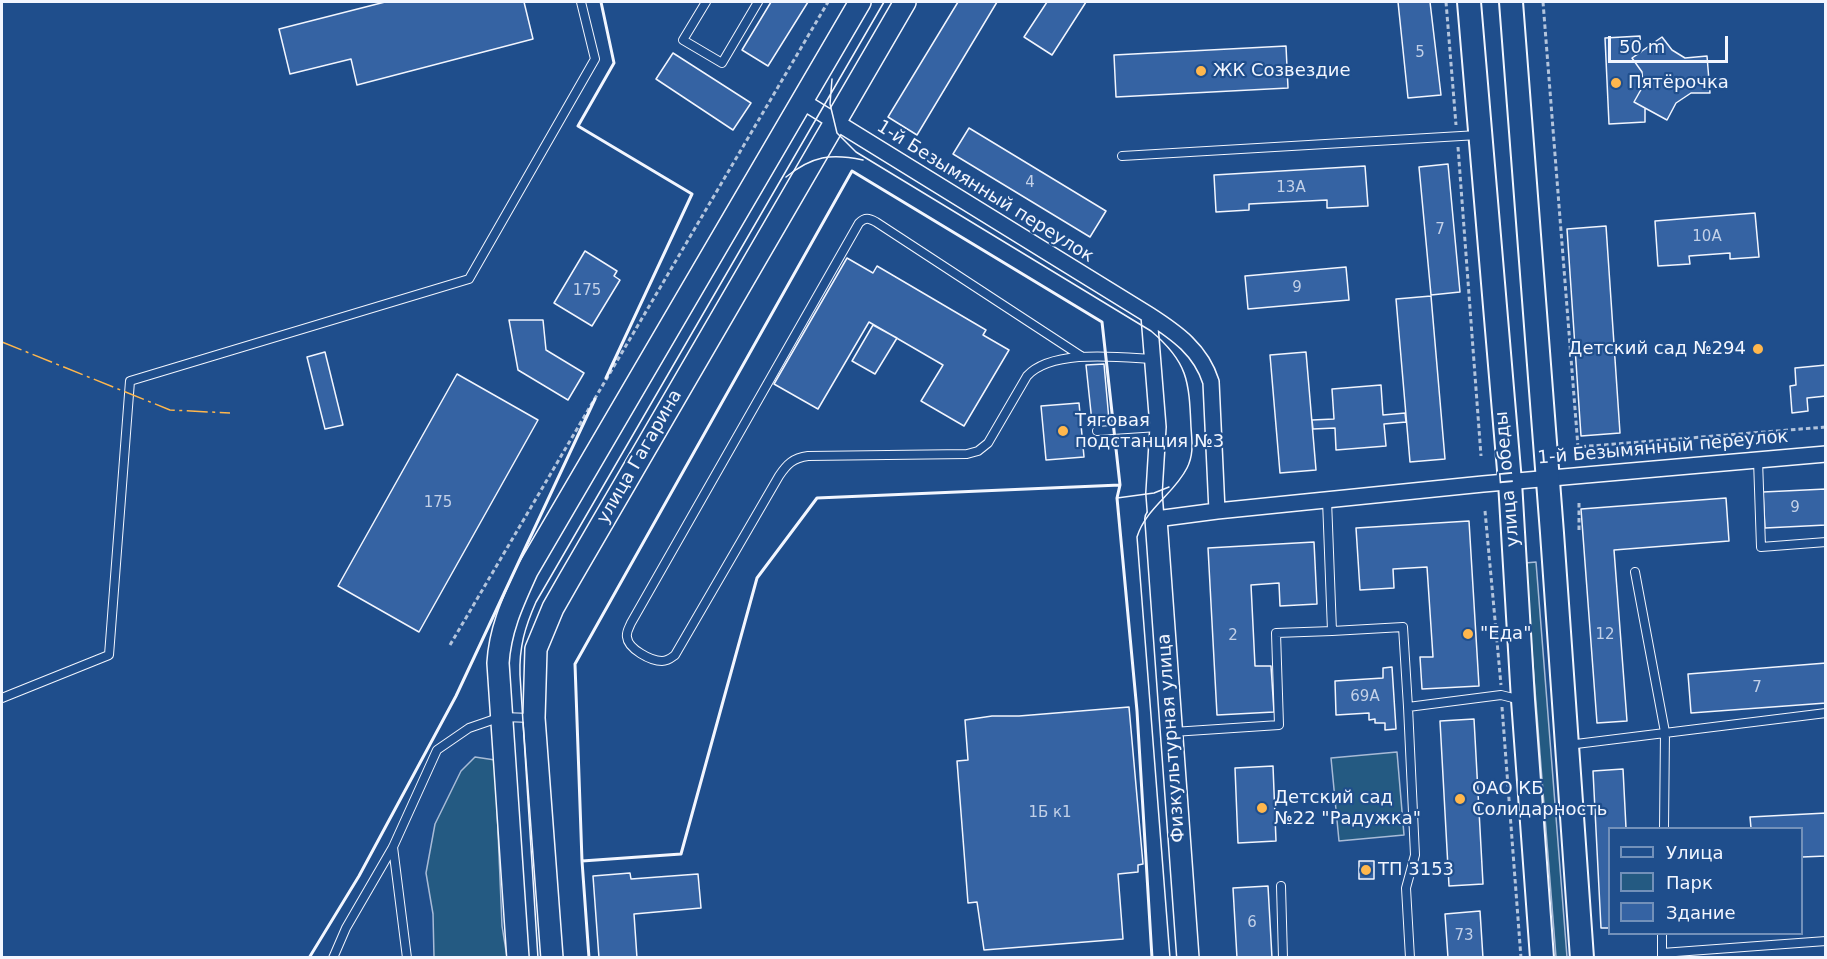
<!DOCTYPE html>
<html>
<head>
<meta charset="utf-8">
<style>
  body { margin:0 }
  #map { position:relative; width:1827px; height:959px; overflow:hidden; background:#1f4e8c; font-family:"DejaVu Sans",sans-serif }
  canvas { display:block }
  .frame { position:absolute; inset:0; border:3px solid #f2f6ff; pointer-events:none }
  .legend { position:absolute; left:1608px; top:827px; width:195px; height:108px; box-sizing:border-box; background:#1f4e8c; border:2px solid #7391ba; margin:0; padding:8px 10px; list-style:none; font-size:18px; color:#f2f6ff }
  .legend li { display:flex; align-items:center; gap:12px; height:30px }
  .legend b { width:30px; border:2px solid #7391ba }
  .scale { position:absolute; left:1608px; top:36px; width:120px; height:27px; box-sizing:border-box; border:3px solid #f2f6ff; border-top:0; padding-left:8px; font-size:18px; line-height:21px; white-space:nowrap; color:#f2f6ff; -webkit-text-stroke:4px #1f4e8c; paint-order:stroke }
</style>
</head>
<body>
<div id="map">
<canvas width="1827" height="959"></canvas>
<div class="frame"></div>
<ul class="legend">
<li><b style="height:8px;background:#1f4e8c"></b>Улица</li>
<li><b style="height:16px;background:#245a82"></b>Парк</li>
<li><b style="height:16px;background:#3563a3"></b>Здание</li>
</ul>
<div class="scale">50 m</div>
</div>
<script>
const context = document.querySelector('canvas').getContext('2d');
context.lineJoin = 'round';
function fill(path, color) { context.fillStyle = color; context.fill(path, 'evenodd'); }
function stroke(path, color, width, dash) { context.strokeStyle = color; context.lineWidth = width; context.lineCap = dash ? 'butt' : 'round'; context.setLineDash(dash || []); context.stroke(path); }
function label(font, color, halo, rows, align = 'center') {
  context.font = font + ' "DejaVu Sans",sans-serif'; context.lineWidth = 4.5; context.setLineDash([]); context.textBaseline = 'middle'; context.strokeStyle = halo; context.fillStyle = color; for (const [text, x, y, turn = 0] of rows) {
    context.save(); context.translate(x, y); context.rotate((+turn || 0) * Math.PI / 180); context.textAlign = isNaN(turn) ? turn : align; if (halo) context.strokeText(text, 0, 0); context.fillText(text, 0, 0); context.restore();
  }
}
const green = new Path2D(`
  M1536,562L1567,957H1556L1525,563Z
  M1397,752L1404,835L1339,841L1331,758Z
  M475,757L495,760L502,926L507,957H434L433,914L426,873L435,824L461,771Z`);
fill(green, '#245a82');
stroke(green, '#a8bbd7', 1.5);
const building = new Path2D(`
  M385,2H524L533,39L357,85L351,59L290,74L279,29Z
  M771,2H808L768,66L742,50Z
  M958,2H997L917,135L888,117Z
  M1047,2H1086L1052,55L1024,37Z
  M1398,2H1430L1441,95L1408,98Z
  M1640,36L1641,52L1632,58L1642,72L1643,86L1634,102L1645,108V122L1609,124L1605,38Z
  M1662,37L1672,50L1685,58L1707,56L1710,93H1691L1676,103L1667,120L1634,102L1643,86L1642,72L1632,58Z
  M1286,46L1288,88L1116,97L1114,55Z
  M673,53L751,103L733,130L656,79Z
  M969,128L1106,211L1090,237L953,154Z
  M1448,164L1460,292L1431,295L1419,167Z
  M1365,166L1368,206L1327,208V200L1249,204V210L1216,212L1214,175Z
  M1755,213L1759,257L1730,259V253L1689,256L1690,264L1658,266L1655,221Z
  M1606,226L1620,433L1581,436L1567,229Z
  M585,251L617,271L614,276L620,280L592,326L554,303Z
  M847,258L873,273L877,266L986,330L983,335L1009,350L964,426L921,401L943,365L869,322L818,409L774,384Z
  M1346,267L1349,300L1248,309L1245,276Z
  M1431,296L1445,459L1410,462L1396,299Z
  M509,320H543L546,350L584,373L568,400L518,370Z
  M873,325L897,338L875,374L852,361Z
  M325,352L343,425L325,429L307,357Z
  M1306,352L1316,470L1280,473L1270,355Z
  M1104,364L1109,420L1092,422L1086,365Z
  M1826,365V396L1807,398L1808,411L1792,413L1790,386L1796,385L1795,368Z
  M457,374L538,420L419,632L338,586Z
  M1381,385L1383,415L1405,413L1406,422L1384,424L1386,446L1336,450L1335,428L1313,429L1312,420L1334,419L1332,389Z
  M1079,403L1084,457L1046,460L1041,406Z
  M1826,489V525L1765,528L1763,492Z
  M1726,498L1729,541L1614,550L1627,721L1597,723L1581,509Z
  M1469,521L1479,686L1422,689L1420,657H1433L1427,567L1393,569L1394,588L1360,590L1356,528Z
  M1314,542L1317,604L1280,606L1279,583L1251,585L1255,666H1271L1274,712L1217,715L1208,548Z
  M1826,663V703L1691,713L1688,674Z
  M1392,667L1396,729L1385,730V723H1375V719L1369,720V713L1336,715L1335,681L1383,678V668Z
  M1129,707L1143,864L1138,865V872L1118,874L1123,939L984,950L977,902L968,903L957,761L968,760L965,720L992,716H1019Z
  M1474,719L1483,884L1449,886L1440,721Z
  M1273,766L1276,841L1238,843L1235,768Z
  M1623,769L1626,828H1610V928H1601L1593,771Z
  M1826,813V856L1802,857V828H1751L1750,817Z
  M1359,861H1374V879H1359Z
  M630,873L631,879L698,874L701,908L634,914L637,958H599L593,876Z
  M1268,886L1272,958H1237L1233,888Z
  M1480,911L1483,958H1448L1445,914Z`);
fill(building, '#3563a3');
stroke(building, '#f2f6ff', 1.5);
const service = new Path2D(`
  M706,2L683,40L722,63L758,2
  M1122,156L1478,135
  M1081,356L876,222C869,218 865,217 859,223L631,623C629,628 626,632 627,637C628,649 651,661 662,661C668,661 671,658 675,655L779,476C787,464 793,458 808,456L967,454L978,451L988,443L1027,376C1052,349 1118,357 1152,359
  M1097,431L1158,427
  M1758,460L1761,547L1826,542
  M1635,572L1665,732L1664,828
  M1332,631L1403,627L1408,707L1501,695L1521,700
  M2,698L109,655L130,381L469,279L595,59L581,2
  M1408,707L1415,855L1406,888L1410,958
  M1173,732L1279,725L1276,633L1332,631L1327,500
  M1568,745L1826,713
  M393,847L407,958
  M1281,886L1283,958
  M1662,953L1826,941
  M1662,956V934
  M333,958L346,928L393,847L437,750L469,728L501,717L533,718`);
const minor = new Path2D(`
  M802,101L1149,315C1177,333 1201,350 1211,382L1217,511
  M1149,315L1158,427L1154,493L1156,519L1217,511L1483,484L1826,454`);
const secondary = new Path2D(`
  M1156,519L1188,958
  M518,958L498,663C500,629 513,602 527,571L860,2
  M552,958L534,718L536,649L553,608L569,580L905,2`);
const primary = new Path2D(`
  M1469,2L1510,482L1523,700L1542,958
  M1511,2L1552,533L1582,958`);
stroke(service, '#f2f6ff', 10);
stroke(minor, '#f2f6ff', 18);
stroke(secondary, '#f2f6ff', 24);
stroke(primary, '#f2f6ff', 26);
stroke(new Path2D(`
  M1446,2L1456,125
  M1543,2L1578,447L1826,427
  M1458,147L1481,456
  M1579,503V531
  M1485,511L1501,685
  M450,645L828,2
  M1502,707L1521,958`), '#b3c4dc', 3, [4.5, 3]);
stroke(service, '#1f4e8c', 8);
stroke(minor, '#1f4e8c', 15);
stroke(secondary, '#1f4e8c', 21);
stroke(primary, '#1f4e8c', 22);
stroke(new Path2D(`
  M832,79L830,104L837,133L856,152L1151,331C1188,362 1189,381 1191,427C1192,442 1194,454 1187,468C1174,494 1146,508 1137,537L1170,958
  M786,177C812,156 831,153 863,160
  M1117,498L1154,493L1169,487
  M538,958L520,675C519,647 525,627 536,602L884,2`), '#f2f6ff', 1.5);
stroke(new Path2D(`
  M601,2L614,63L578,126L692,194L606,378
  M582,861L681,854L757,578L817,498L1120,485
  M309,958L359,876L456,696L595,399
  M589,958L582,861L575,664L852,171L1102,322L1120,485L1117,498L1137,711L1152,958`), '#f2f6ff', 3);
stroke(new Path2D(`
  M2,342L170,410L230,413`), '#ffb74d', 1.5, [21, 4.5, 3, 4.5]);
for (const [x, y, r, color] of [
  [1201,71,6,"#ffb74d"],
  [1616,83,6,"#ffb74d"],
  [1758,349,6,"#ffb74d"],
  [1063,431,6,"#ffb74d"],
  [1468,634,6,"#ffb74d"],
  [1460,799,6,"#ffb74d"],
  [1262,808,6,"#ffb74d"],
  [1366,870,6,"#ffb74d"]
]) { const dot = new Path2D(); dot.arc(x, y, r, 0, 2 * Math.PI); context.fillStyle = color; context.fill(dot); stroke(dot, '#1f4e8c', 2); }
label('15px', '#c3d1e8', null, [
  ["5",1420,53],
  ["4",1030,183],
  ["13А",1291,188],
  ["7",1440,230],
  ["10А",1707,237],
  ["9",1297,288],
  ["175",587,291],
  ["175",438,503],
  ["9",1795,508],
  ["12",1605,635],
  ["2",1233,636],
  ["7",1757,688],
  ["69А",1365,697],
  ["1Б к1",1050,813],
  ["6",1252,923],
  ["73",1464,936]
]);
label('18px', '#f2f6ff', '#1f4e8c', [
  ["ЖК Созвездие",1213,71],
  ["Пятёрочка",1628,83],
  ["Детский сад №294",1746,349,"right"],
  ["Тяговая",1075,421],
  ["подстанция №3",1075,442],
  ["\"Еда\"",1480,634],
  ["ОАО КБ",1472,789],
  ["Солидарность",1472,810],
  ["Детский сад",1274,798],
  ["№22 \"Радужка\"",1274,819],
  ["ТП 3153",1378,870]
], 'left');
label('18px', '#f2f6ff', '#1f4e8c', [
  ["1-й Безымянный переулок",985,192,32],
  ["1-й Безымянный переулок",1663,448,-5],
  ["улица Гагарина",640,457,-60],
  ["улица Победы",1508,479,-95],
  ["Физкультурная улица",1172,738,-94]
]);
</script>
</body>
</html>
